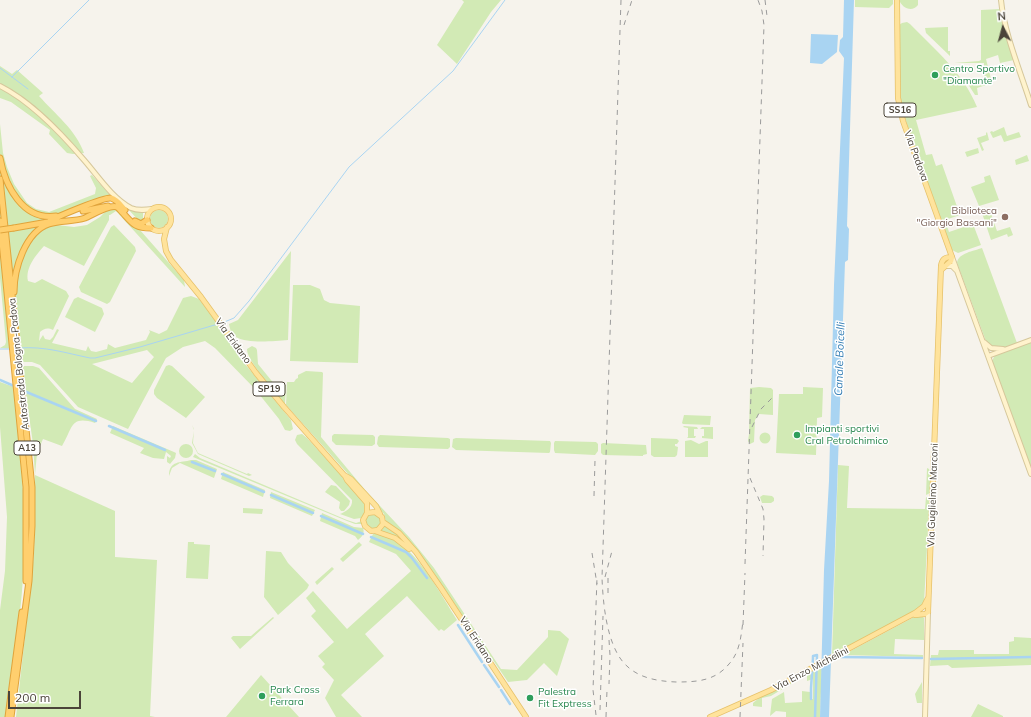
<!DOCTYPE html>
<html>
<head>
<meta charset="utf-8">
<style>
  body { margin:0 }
  #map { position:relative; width:1031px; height:717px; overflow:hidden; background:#f6f3ec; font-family:Mulish,sans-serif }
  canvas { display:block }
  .north { position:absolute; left:983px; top:8px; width:40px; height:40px; -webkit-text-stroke:3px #fff; paint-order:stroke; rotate:354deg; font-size:11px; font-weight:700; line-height:16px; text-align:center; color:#4b4439 }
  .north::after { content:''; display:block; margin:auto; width:14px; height:18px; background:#4b4439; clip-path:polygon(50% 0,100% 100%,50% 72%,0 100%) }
  .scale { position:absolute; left:8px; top:691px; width:73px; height:18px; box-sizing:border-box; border:2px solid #4b4439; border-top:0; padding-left:5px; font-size:12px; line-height:14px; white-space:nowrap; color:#4b4439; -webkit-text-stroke:3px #fff; paint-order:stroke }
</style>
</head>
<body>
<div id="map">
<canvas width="1031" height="717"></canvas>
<div class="north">N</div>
<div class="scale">200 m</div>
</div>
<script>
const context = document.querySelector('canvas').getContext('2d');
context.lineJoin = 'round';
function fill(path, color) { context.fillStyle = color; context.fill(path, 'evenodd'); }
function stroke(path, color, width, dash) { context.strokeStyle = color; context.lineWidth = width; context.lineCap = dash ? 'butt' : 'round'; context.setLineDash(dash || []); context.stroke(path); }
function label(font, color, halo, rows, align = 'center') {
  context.font = font + ' Mulish,sans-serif'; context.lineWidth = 3; context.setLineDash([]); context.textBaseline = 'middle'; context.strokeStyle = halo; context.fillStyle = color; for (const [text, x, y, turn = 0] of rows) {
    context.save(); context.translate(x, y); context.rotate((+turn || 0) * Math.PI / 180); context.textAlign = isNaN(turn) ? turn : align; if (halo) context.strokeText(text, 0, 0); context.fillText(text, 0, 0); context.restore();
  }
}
fill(new Path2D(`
  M462,0H501L491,12L457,64L437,45L464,2Z
  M855,0H893V4L889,8L855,7Z
  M899,0H918V5C912,13 902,8 899,0Z
  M1000,9L1014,60L1000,63L998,55L986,59L992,83L977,88L978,95H975L966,81H984V63H954L979,61L981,60V10Z
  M907,22L910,24C935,50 963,72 977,107L916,120L926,155L932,154L936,166L942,164L960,215L945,220L949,232L973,224L981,245L958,253L952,250L910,133L902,109L900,97L899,25L902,23Z
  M948,27V51H950V56L926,33L925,28Z
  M0,66L12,74L17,70L43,93L39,96C55,114 76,130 84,153L73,154L67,153L49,134L50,130L11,102L0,98Z
  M0,124L3,153L7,167L14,184L27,203L36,209L49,212L95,194L96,188L90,176L92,175L110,195L54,215L57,225L74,227L87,225L100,217L108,209L116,208L133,227L140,230L184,280L185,287L116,211L110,215H109V220L84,266L44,246C36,255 25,268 28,281L35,283L42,279L66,291L69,296L53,330C47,327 44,329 40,332L39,341L43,335L45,339L50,340L53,337L57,329L59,330L52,343L86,351L88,346L91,351L96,352L107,349L108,344L115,348L146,340L150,332L149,330L159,334L167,330L183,298L191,296L199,299L215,320L241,359L291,420L293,429L290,431L285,430L279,419L255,389L215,348L205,341L183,347L166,358L128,429L78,407L40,365L32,362H21L20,349L0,348L5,345L6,342L0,278ZM147,350L154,357L132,383L92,364Z
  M1004,127L1007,136L1019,132L1021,137L1004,142L1001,135L993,138L990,132L992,131L993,132Z
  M987,132L989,140L981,143L984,150L982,151L977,138L986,135V133Z
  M978,148L979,153L967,157L965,152Z
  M1027,155L1029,161L1016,165L1015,160Z
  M990,175L999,200L979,206L971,187L985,182L984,177Z
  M989,208L997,231L1010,227L1013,235L1008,237L1007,234L991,240L981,210Z
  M128,209L143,213V221H139Z
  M150 219a9 9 0 1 1 18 0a9 9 0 1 1-18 0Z
  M114,225L135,247L136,251L110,302L107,304L81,292L79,287L111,227Z
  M982,248L1017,343C1006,347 998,352 987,344L957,263C958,253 974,251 982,248Z
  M291,251L288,340C274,341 248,344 236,337C231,334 230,329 229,324L238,320Z
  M293,285H310L320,289L324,300L330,303L360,306L358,363L290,361Z
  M78,297L102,308L104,314L95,332L65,317L74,299Z
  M1031,342V468L992,361L995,355Z
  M252,346L256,348L257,350L258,364L275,385H286L285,404C277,394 246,360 247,349Z
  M169,365L172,366L205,397L186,418L157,398L154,394V390L166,366Z
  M22,366H33L39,368L75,409L97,419L95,423C70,415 73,428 62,446L43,439L37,453L35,475L115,511V557L157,560L150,716L155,717H16L34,554L35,475L33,444Z
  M306,371L322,372L323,373L321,437L366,491L409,537L434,568L501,669L517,670L548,637V630L560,631L569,639L557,676L544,663L527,680L508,682L428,565L398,530L386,522L384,514L286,405L287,382H294L296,379L298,378V375Z
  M0,382L14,387C21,452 27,513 23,578C20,625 12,671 5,717H0V610L5,571L7,517L0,427Z
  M759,387L771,388L773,390V415L759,414L755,420L754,442L750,444L748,441L749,434L750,388Z
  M803,387L823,388L822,417L817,418L816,455L776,453L779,394H803Z
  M684,415L711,416L710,425L683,424L682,423Z
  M192,425L194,429L193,443L198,453L247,474L248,473L252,475L249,476L198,454L192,443L194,430Z
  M113,426L174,452L176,453L175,458L170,464L167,462V456L170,458L171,456L166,452L164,459L153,458L140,453L144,448L110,433Z
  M684,426L697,427L698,429H694V436H696L695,438H687L688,437V428L683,427Z
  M702,427H713V439L702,438V436H704V429H700Z
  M759.5 438a5.5 5.5 0 1 1 11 0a5.5 5.5 0 1 1-11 0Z
  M334,434L373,435L375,437V444L372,446L336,445L332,441V436Z
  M297,435L302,434L307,438L365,501L366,511L361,518L354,519L340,514C345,512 353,508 352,500L297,444L295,440Z
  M380,435L448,438L450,439V447L448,449L379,447L377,444L378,437Z
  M456,438L550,441L551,443L550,452L549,453L456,450L452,447L453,439Z
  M651,438L677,439L679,441L677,444H675V446L678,447L677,455L675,457H654L651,455Z
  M691,440L699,444L706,441H708V457H685V441Z
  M555,441L596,442L598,444V451L595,455L555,453L554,450V443Z
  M603,443L646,445L647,454L643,455V456L603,455L601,453V444Z
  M179 451a7 7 0 1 1 14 0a7 7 0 1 1-14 0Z
  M195,454L200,458L347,520L356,523L362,521V524H355L347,521L193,457Z
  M191,460H196L217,469L214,478L180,463L172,468L169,476C169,460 181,463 191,460Z
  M838,465L849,466L847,508L925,509L926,497L929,499V509L924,603L916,611L832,655Z
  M927,468L929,469L930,472V493L926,495Z
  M223,472L265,490L263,497L221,479Z
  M331,485L336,486L350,501L349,505L344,511H341L339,508L340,502L325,492Z
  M271,492L315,510L312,516L270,498Z
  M763,495L772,496L774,498V501L771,503H762L760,497Z
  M243,508L263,509L262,514L243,513Z
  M372,512L381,518L380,526L372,530L365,525V517Z
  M322,513L354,527L363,528C365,533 362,537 358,540L355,536L320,521Z
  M384,526L392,530L403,540L402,541L395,537L377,531L383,528Z
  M373,534H376C383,536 391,538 397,541C423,560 440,593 457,620L444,631L441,629L439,631L407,596L365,634L384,656L341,695L362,717H336L325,698L334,680L322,667L325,664L318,656L334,642L311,616L316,611L306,598L313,591L347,629L411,571L396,554L369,542Z
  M188,542H194V544L210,545L208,579L186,578Z
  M359,542L362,545L343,562L340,559Z
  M266,551L281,552L288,563L309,585L307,589L278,615L264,597Z
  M332,567L334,569L317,585L315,582Z
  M916,616H922L924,618V640L895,639L894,654L923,655V657L843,655Z
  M273,617L274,618L240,649L231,638L233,636H251Z
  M1014,637L1031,638V665L952,668L948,665L930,666L931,655H938L939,650H974V654H1009V642L1014,641Z
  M822,666L820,717H786V712L776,711L770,716L772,699L784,692L785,703L802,702V691L810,692V699H813V679L807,681V674Z
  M261,675L299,717H226Z
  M805,675L804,676L771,696L762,698V707L753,706V703L759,698Z
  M922,682V703H917L915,694Z
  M978,704L1003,716V717H971Z`), '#d2eab5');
fill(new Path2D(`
  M844,0H854L847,226L849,229L848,260L845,262L829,717H820L824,570L829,481L834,285L844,58L839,51L840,40L843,37Z
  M811,34L838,35L837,52L822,64L810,63Z`), '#a9d4f2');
stroke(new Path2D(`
  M0,68L28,89
  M12,77L89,0
  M222,323L234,318L249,301L349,167L453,71L505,0
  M20,348C44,346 66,353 90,358H95L140,347L218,324
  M0,349H10`), '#a9d4f2', 1);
stroke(new Path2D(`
  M0,380L14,386
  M24,391L96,421
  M109,426L165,450
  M192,462L215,471
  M222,474L264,492
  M271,495L313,513
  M321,516L363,534
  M371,537L406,552L412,558L427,578
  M458,625L482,662
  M840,657L922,658
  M931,659L1031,657
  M484,665L499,687
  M501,690L510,704
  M811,699V688L813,658V656L817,655L815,717`), '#a9d4f2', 2.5);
const secondary = new Path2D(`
  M1001,0C1004,33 1021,73 1031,105
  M0,86C32,102 61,133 84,160C98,176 112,198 131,208C138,211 145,210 152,209
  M952,257L1031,474
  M945,266H952L957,271
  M984,342L991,348L1003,349
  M988,356L1031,340
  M925,717L928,612`);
const primary = new Path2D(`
  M897,0L898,98L903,121L952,257
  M147 219a12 12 0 1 1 24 0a12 12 0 1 1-24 0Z
  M167,227L164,239L166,251L171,260L201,297L256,373L284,407L344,475L351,479L376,506L380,514
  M941,270L951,261L952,257
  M345,476L347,480L367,503V513L363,520L365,526L371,531L378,530L383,524L382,517L375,512L367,513
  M383,522L399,533L416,552L441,588L526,717
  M375,531L395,538L409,549
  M928,612L941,266C942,259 945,257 952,257
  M915,615L925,614L928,612
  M710,717L771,690L915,613L924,606L928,598`);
const highway = new Path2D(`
  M0,158C5,186 23,221 56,216
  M0,179L32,487V526L29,581L11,717
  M83,211L108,206
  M0,221L26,487V581
  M135,221L141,224L147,220
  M48,222C56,217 104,197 111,198C118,200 121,206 125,210
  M14,228L48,222
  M14,292C14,269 25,232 49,224C61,220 73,222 85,218C92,215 110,204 117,207C119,208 121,211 123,213C133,224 135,228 151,228
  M8,717L22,612`);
stroke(secondary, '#d6c79b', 6);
stroke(primary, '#e6c16a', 6);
stroke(highway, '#e0a43c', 7);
stroke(secondary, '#fff3cd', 4);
stroke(primary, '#ffe39c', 4.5);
stroke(highway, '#ffcf6e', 5);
stroke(new Path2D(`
  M621,0L602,578C603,602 606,637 620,658C633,677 654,681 676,682C697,682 715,681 729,664C740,652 741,636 743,621
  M765,0L767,16
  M624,25L632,0
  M752,427L761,409L773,397
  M750,478L763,509L764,519L763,556
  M594,496L595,460
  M592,553L597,584
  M745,564L764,25L762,11L758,0
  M605,577L612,551
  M608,593V573
  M743,625L745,573
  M609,640L610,655L609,684
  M600,710L603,616
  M596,715L593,690L597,578
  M606,717L607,690
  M740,717L743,643`), '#9a9a9a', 1, [5, 5]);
const highwayBridge = new Path2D(`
  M0,230L14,228`);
stroke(highwayBridge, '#e0a43c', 7, []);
stroke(highwayBridge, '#ffcf6e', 5);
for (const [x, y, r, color] of [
  [935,75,4,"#2e9e5b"],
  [1005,217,4,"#8d6e63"],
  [797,435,4,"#2e9e5b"],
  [262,696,4,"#2e9e5b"],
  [530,698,4,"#2e9e5b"]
]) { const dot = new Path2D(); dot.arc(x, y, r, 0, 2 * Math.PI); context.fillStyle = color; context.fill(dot); stroke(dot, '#fff', 1.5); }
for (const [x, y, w] of [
  [900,110,32],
  [269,389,32],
  [27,448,26]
]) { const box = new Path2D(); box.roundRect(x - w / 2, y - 7, w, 14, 3); context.fillStyle = '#fff'; context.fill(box); stroke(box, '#4b4439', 1); }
label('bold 9px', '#4b4439', null, [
  ["SS16",900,110],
  ["SP19",269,389],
  ["A13",27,448]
]);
label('10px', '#27864d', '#fff', [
  ["Centro Sportivo",943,69],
  ["\"Diamante\"",943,81],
  ["Impianti sportivi",805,429],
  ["Cral Petrolchimico",805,441],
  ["Park Cross",270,690],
  ["Ferrara",270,702],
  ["Palestra",538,692],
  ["Fit Exptress",538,704]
], 'left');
label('10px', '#4b4439', '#fff', [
  ["Via Padova",916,156,70],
  ["Via Eridano",233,341,54],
  ["Autostrada Bologna-Padova",19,364,-96],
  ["Via Guglielmo Marconi",933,495,-88],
  ["Via Eridano",476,640,57],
  ["Via Enzo Michelini",811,669,-28]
]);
label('10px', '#785e54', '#fff', [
  ["Biblioteca",997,211],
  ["\"Giorgio Bassani\"",997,223]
], 'right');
label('italic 11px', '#2e7ab2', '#fff', [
  ["Canale Boicelli",840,359,-88]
]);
</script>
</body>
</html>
